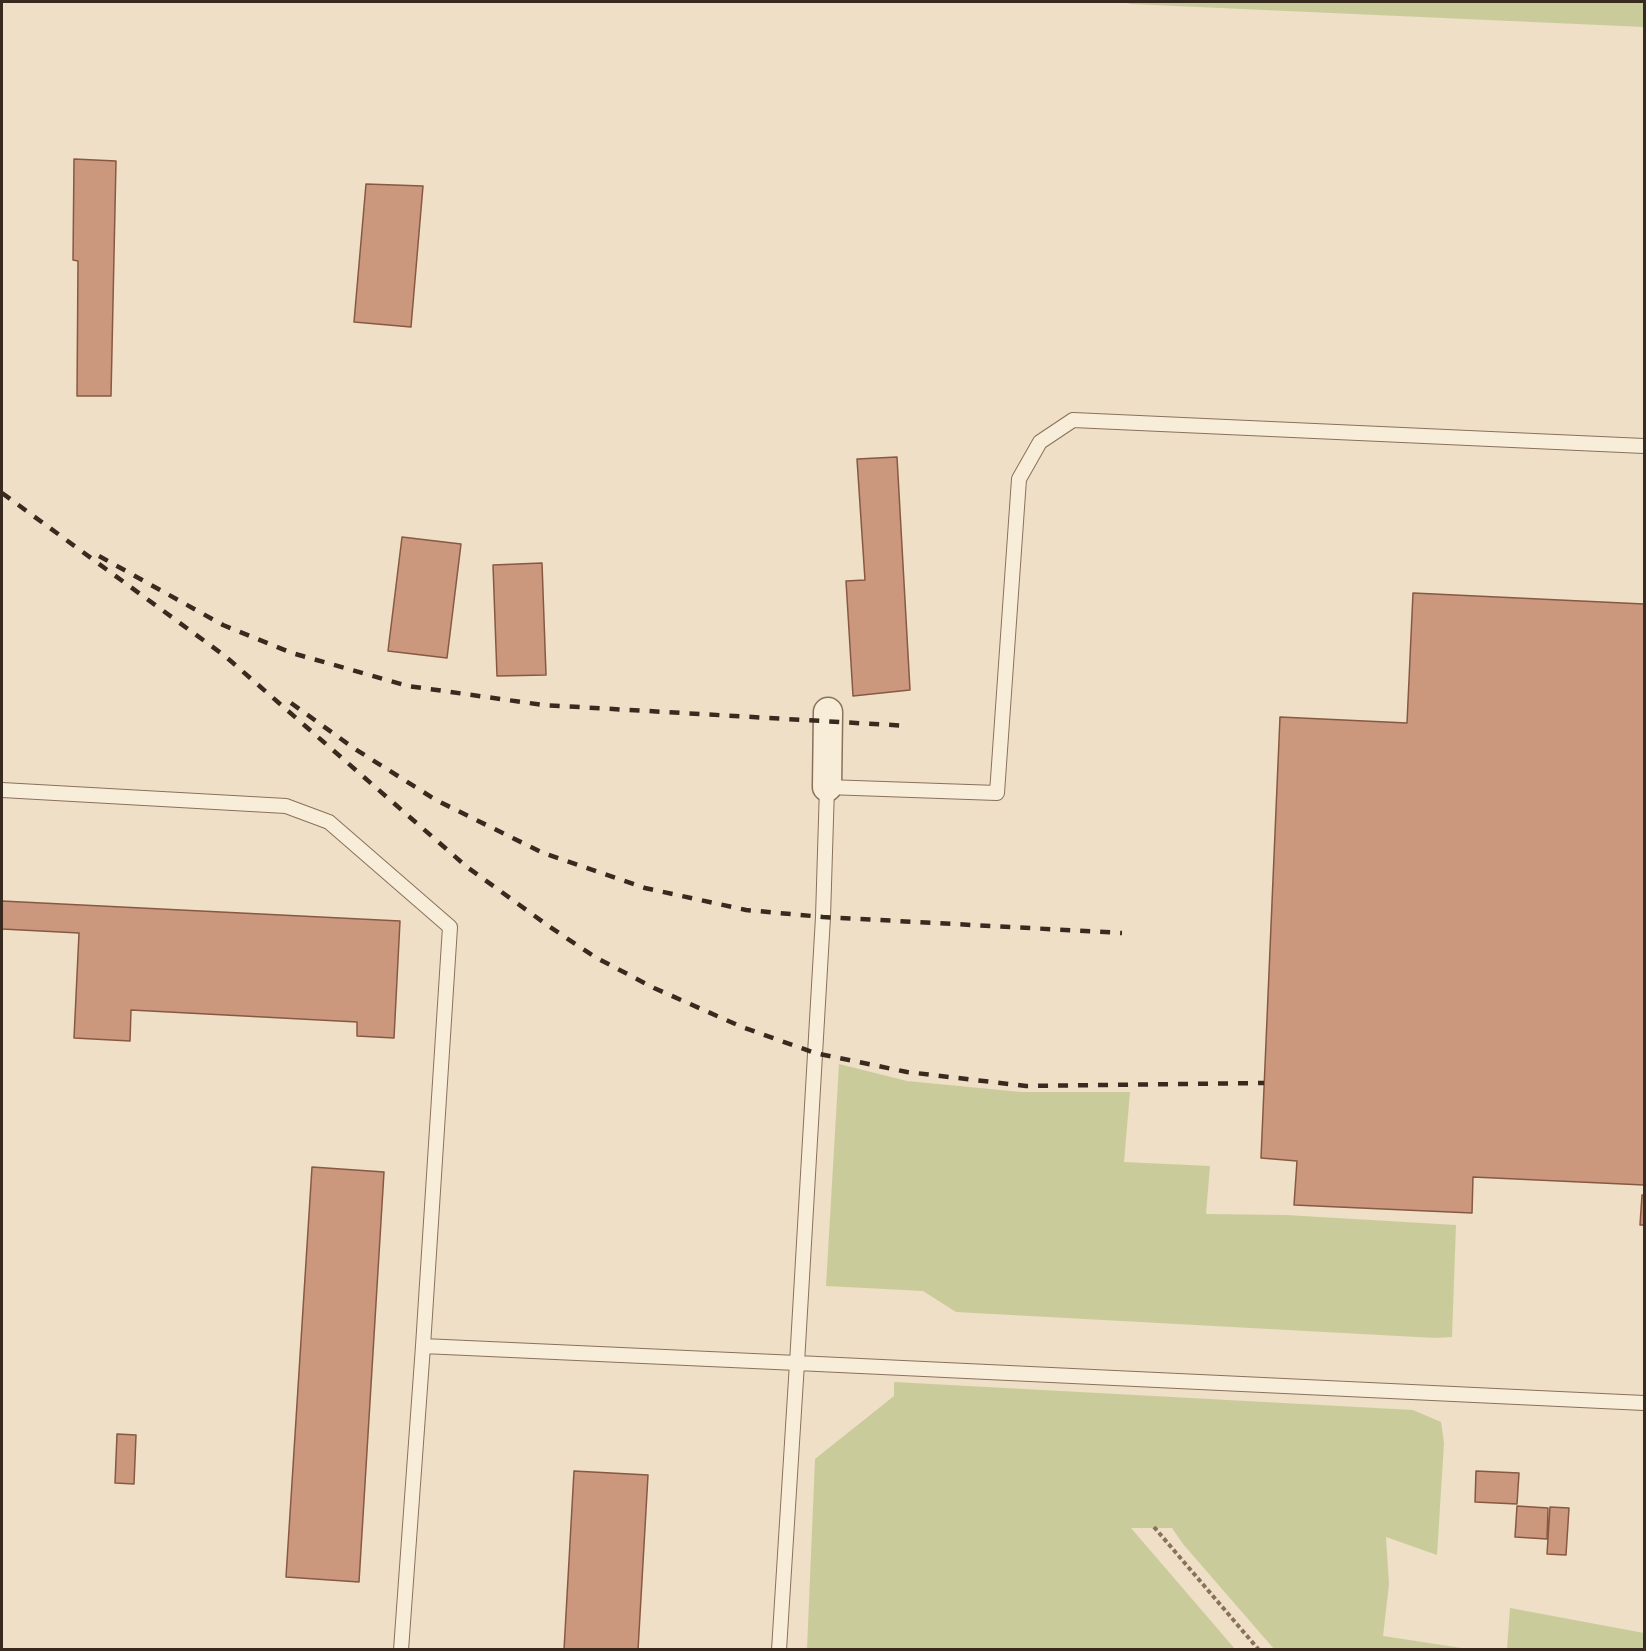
<!DOCTYPE html>
<html>
<head>
<meta charset="utf-8">
<style>
  body { margin:0 }
  #map { position:relative; width:1646px; height:1651px; overflow:hidden; background:#eedfc6; font-family:"Noto Serif",serif }
  canvas { display:block }
  .frame { position:absolute; inset:0; border:3px solid #392a1f; pointer-events:none }
</style>
</head>
<body>
<div id="map">
<canvas width="1646" height="1651"></canvas>
<div class="frame"></div>
</div>
<script>
const context = document.querySelector('canvas').getContext('2d');
context.lineJoin = 'round';
function fill(path, color) { context.fillStyle = color; context.fill(path, 'evenodd'); }
function stroke(path, color, width, dash) { context.strokeStyle = color; context.lineWidth = width; context.lineCap = dash ? 'butt' : 'round'; context.setLineDash(dash || []); context.stroke(path); }
fill(new Path2D(`
  M1124,2H1644V27L1131,4Z
  M839,1064L907,1081L1021,1092H1130L1124,1162L1210,1166L1206,1214L1286,1215L1456,1225L1452,1337L1435,1338L956,1312L923,1291L826,1286Z
  M894,1382L1413,1410L1441,1422L1444,1443L1437,1555L1386,1537L1389,1584L1383,1636L1468,1649H1274L1183,1544L1172,1528H1131L1235,1649H807L815,1459L894,1396Z
  M1510,1608L1644,1633V1649H1507Z`), '#c9cc9a');
const building = new Path2D(`
  M74,159L116,161L111,396H77L78,261L73,260Z
  M366,184L423,186L411,327L354,322Z
  M897,457L910,690L853,696L846,581L865,580L857,459Z
  M402,537L461,544L447,658L388,651Z
  M542,563L546,675L497,676L493,565Z
  M1413,593L1644,604V1185L1473,1177L1472,1213L1294,1205L1297,1161L1261,1158L1280,717L1407,723Z
  M2,901L400,921L394,1038L357,1036V1022L131,1010L130,1041L74,1038L79,933L2,929Z
  M312,1167L384,1172L359,1582L286,1577Z
  M1642,1195H1644V1225H1640Z
  M117,1434L136,1435L134,1484L115,1483Z
  M574,1471L648,1475L638,1650H564Z
  M1476,1471L1519,1473L1517,1504L1475,1502Z
  M1517,1506L1548,1508L1547,1539L1515,1537Z
  M1550,1507L1569,1508L1566,1555L1547,1554Z`);
fill(building, '#cb987d');
stroke(building, '#875942', 1.5);
const lane = new Path2D(`
  M1644,446L1073,420L1040,442L1019,479L997,793L827,787L823,917L797,1363L1644,1403
  M2,790L286,806L329,822L450,927L423,1346
  M401,1650L423,1346L797,1363L779,1650`);
const street = new Path2D(`
  M827,787L828,712`);
stroke(lane, '#89715c', 16);
stroke(street, '#89715c', 31);
stroke(new Path2D(`
  M1154,1527L1259,1650`), '#89715c', 4, [4.5, 3]);
stroke(lane, '#f8edd9', 14);
stroke(street, '#f8edd9', 28);
stroke(new Path2D(`
  M2,493L225,656L467,867L550,927L595,957L654,988L742,1027L815,1053L907,1072L1026,1086L1264,1083
  M99,556L223,625L292,653L408,686L543,705L909,726
  M291,703L355,749L436,800L543,853L645,888L746,910L823,917L1122,933`), '#392a1f', 4.5, [10, 10]);
</script>
</body>
</html>
